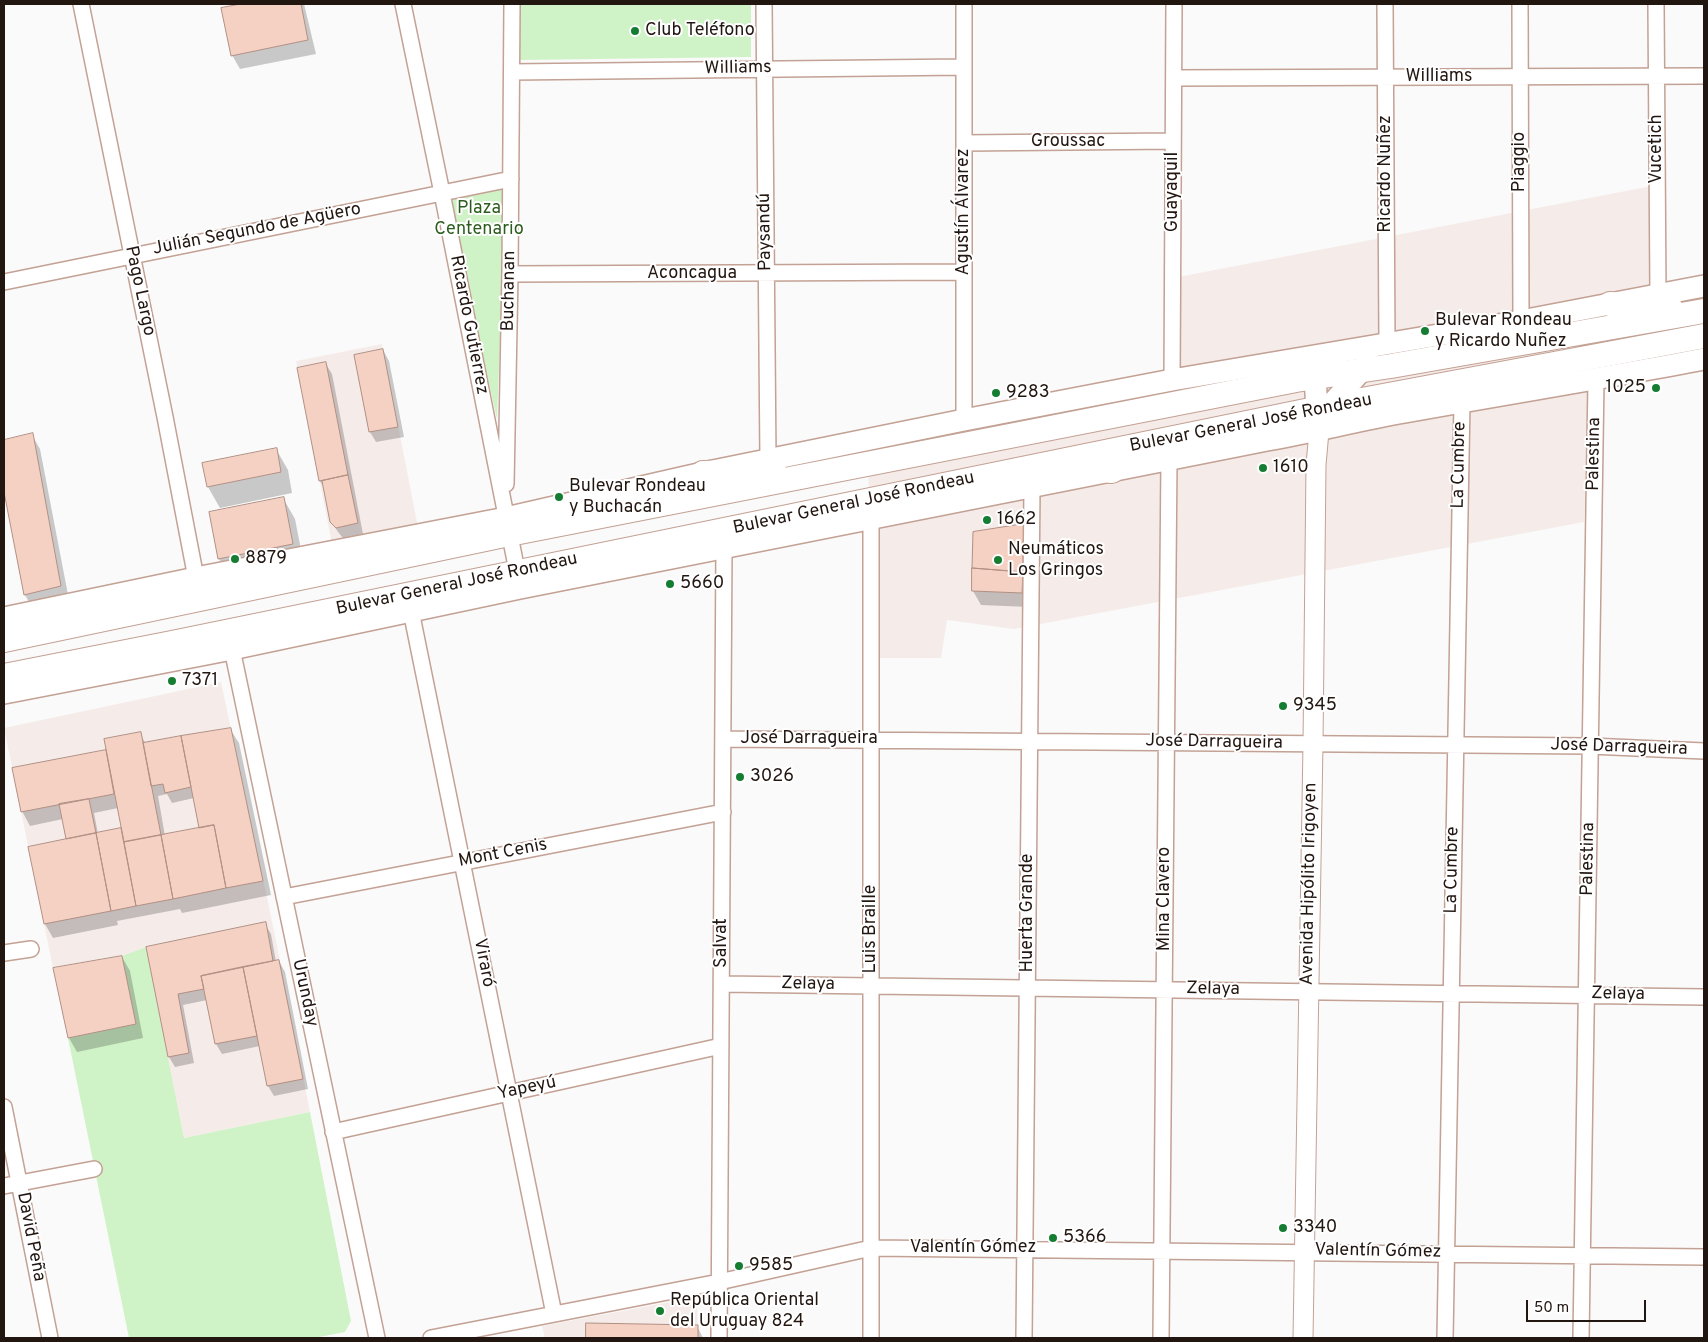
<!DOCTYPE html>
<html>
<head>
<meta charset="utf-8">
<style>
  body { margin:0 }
  #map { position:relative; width:1708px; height:1342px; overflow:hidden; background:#fafafa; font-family:Overpass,sans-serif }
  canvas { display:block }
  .frame { position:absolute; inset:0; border:5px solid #221611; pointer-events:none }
  .scale { position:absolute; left:1526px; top:1300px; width:120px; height:22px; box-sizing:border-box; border:2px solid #221611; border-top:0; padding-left:6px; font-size:15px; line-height:18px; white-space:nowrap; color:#221611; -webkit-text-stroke:4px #fff; paint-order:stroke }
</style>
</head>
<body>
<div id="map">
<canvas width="1708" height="1342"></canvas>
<div class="frame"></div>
<div class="scale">50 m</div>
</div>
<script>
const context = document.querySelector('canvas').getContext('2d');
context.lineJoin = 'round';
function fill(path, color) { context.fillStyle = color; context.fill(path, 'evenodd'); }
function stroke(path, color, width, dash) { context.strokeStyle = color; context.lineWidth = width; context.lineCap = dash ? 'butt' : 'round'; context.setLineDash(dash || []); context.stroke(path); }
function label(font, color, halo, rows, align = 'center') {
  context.font = font + ' Overpass,sans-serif'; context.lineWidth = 4; context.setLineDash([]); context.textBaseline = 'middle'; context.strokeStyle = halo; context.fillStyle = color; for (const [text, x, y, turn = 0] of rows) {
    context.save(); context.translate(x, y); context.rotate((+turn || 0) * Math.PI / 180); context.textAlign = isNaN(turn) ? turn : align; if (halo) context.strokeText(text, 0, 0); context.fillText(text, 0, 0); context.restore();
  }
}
fill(new Path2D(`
  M1657,185L1658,295L1596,380L1584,522L1014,629L947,620L941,658H871L868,440L1172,380L1173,278Z
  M382,344L418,527L332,544L296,361Z
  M221,682L272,921L310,1112L184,1138L146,947L122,956L53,968L4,728Z
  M697,1297L698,1338H545L542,1326Z`), '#f5ece9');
fill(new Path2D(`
  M518,4H751V57L518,60Z
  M506,185L497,419L447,197Z
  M146,947L184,1138L310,1112L351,1321L345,1332L314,1338H129L68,1038L136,1024L122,956Z`), '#d0f2c7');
fill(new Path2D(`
  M247,4H304L316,54L240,69L232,55L223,9Z
  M383,350L389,361L404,437L376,442L370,432L356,356Z
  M326,364L332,374L363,534L343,538L338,532L331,521L325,489L320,481L298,369Z
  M32,435L40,449L69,600L33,609L25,595L4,486V441Z
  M276,449L288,470L292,493L220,508L208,487Z
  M283,498L295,519L304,565L232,580L219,559L210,513Z
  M1023,525L1025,528L1024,576L1030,587L1029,607L981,605L973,591L975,533Z
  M230,729L239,743L271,895L182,913L180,909L117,921L118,925L53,938L45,924L68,840L63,819L30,826L22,811L13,769L107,751L140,734L146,744ZM167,794L172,803L194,798L200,829L165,836L158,796ZM118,808L123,834L120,830L98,834L94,813Z
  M265,924L271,934L276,962L279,961L285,972L308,1089L274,1096L268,1086L260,1046L222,1054L216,1044L207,1000L183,1005L194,1063L175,1067L169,1057L147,948Z
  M122,957L130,971L143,1038L77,1052L69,1038Z
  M587,1325L697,1326L703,1338H587Z`), '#0003');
const building = new Path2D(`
  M241,4H301L308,40L231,56L221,8Z
  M383,349L398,427L369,432L354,355Z
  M326,362L348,475L319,481L297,368Z
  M33,433L61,586L24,595L4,492V440Z
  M277,448L281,472L207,487L202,463Z
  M348,475L358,523L336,528L330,522L322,481Z
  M284,497L293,544L218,559L209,512Z
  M1024,524L1023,572L972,568L973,532Z
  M972,568L1023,572L1022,593L972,591Z
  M231,728L263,881L226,888L214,825L199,828L181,736Z
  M141,732L161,835L124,842L104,739Z
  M181,736L191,787L165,793L163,784L151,786L143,743Z
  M106,750L114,794L21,812L12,768Z
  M89,799L96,833L66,839L59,804Z
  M214,825L226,888L173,899L161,835Z
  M121,828L136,906L111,911L96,833Z
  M96,833L111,911L44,924L28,847Z
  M161,835L173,899L136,906L124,842Z
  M266,922L273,961L201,976L204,989L178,994L189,1053L168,1057L146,947Z
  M122,956L136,1024L68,1038L53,968Z
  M279,960L303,1079L267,1086L243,967Z
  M243,967L257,1036L215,1044L201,976Z
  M586,1323L698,1325V1338H586Z`);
fill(building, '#f5d1c4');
stroke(building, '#b29084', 1);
const minor = new Path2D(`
  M81,4L165,417L196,578
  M403,4L442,193L519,581
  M764,4L768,460
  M1385,4L1387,343
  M1520,4L1521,321
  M1656,4L1658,295
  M512,72L964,67
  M1174,78L1704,76
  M964,143L1173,141
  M510,274L963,272
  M4,282L511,179
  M1172,380L1174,4
  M964,420V4
  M506,484L510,274L512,4
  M871,520V1338
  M411,611L554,1314
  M232,649L377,1338
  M723,739L1590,746L1704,751
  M284,897L723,812
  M4,953L31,949
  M722,984L1704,997
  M4,1107L50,1338
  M333,1132L721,1046
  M4,1186L94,1169
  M431,1338L719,1282L871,1248L1704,1257
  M719,1338L724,548
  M1024,1338L1032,487
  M1161,1338L1169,460
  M1445,1338L1462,402
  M1581,1338L1596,380`);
const tertiary = new Path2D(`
  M1303,1338L1313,744L1316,465L1319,431`);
const secondary = new Path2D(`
  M1314,361L1318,426
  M1326,415L1330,406L1368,363
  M4,618L196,578L506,518L703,473L964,420L1172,380L1521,321L1704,286
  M4,693L232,649L520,588L1267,440C1313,432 1359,420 1405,412C1505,394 1605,378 1704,359`);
const primary = new Path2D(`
  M1610,304L1670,307
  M1074,466L1112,471
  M703,473L774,471
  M4,640L509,534L1296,380L1391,366L1704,311
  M4,676L172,643L1330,406L1704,336`);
stroke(minor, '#c3a194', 18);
stroke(tertiary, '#c3a194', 21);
stroke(secondary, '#c3a194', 24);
stroke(primary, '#c3a194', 26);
stroke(minor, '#fff', 15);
stroke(tertiary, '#fff', 19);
stroke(secondary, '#fff', 21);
stroke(primary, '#fff', 24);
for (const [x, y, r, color] of [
  [635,31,5,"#147d31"],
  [1425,331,5,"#147d31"],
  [1656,388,5,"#147d31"],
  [996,393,5,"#147d31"],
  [1263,468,5,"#147d31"],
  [559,497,5,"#147d31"],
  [987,520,5,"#147d31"],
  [235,559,5,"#147d31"],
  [998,560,5,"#147d31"],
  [670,584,5,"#147d31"],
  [172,681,5,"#147d31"],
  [1283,706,5,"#147d31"],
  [740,777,5,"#147d31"],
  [1283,1228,5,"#147d31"],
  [1053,1238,5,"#147d31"],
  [739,1266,5,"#147d31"],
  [660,1311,5,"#147d31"]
]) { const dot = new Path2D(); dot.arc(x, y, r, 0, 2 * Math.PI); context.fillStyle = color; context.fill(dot); stroke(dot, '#fff', 2); }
label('18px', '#221611', '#fff', [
  ["Club Teléfono",645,31],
  ["Bulevar Rondeau",1435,321],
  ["y Ricardo Nuñez",1435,342],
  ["1025",1646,388,"right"],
  ["9283",1006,393],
  ["1610",1273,468],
  ["Bulevar Rondeau",569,487],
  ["y Buchacán",569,508],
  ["1662",997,520],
  ["Neumáticos",1008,550],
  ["Los Gringos",1008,571],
  ["8879",245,559],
  ["5660",680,584],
  ["7371",182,681],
  ["9345",1293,706],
  ["3026",750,777],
  ["3340",1293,1228],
  ["5366",1063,1238],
  ["9585",749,1266],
  ["República Oriental",670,1301],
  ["del Uruguay 824",670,1322]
], 'left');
label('18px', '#221611', '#fff', [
  ["Williams",738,69,-1],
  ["Williams",1439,77],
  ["Groussac",1068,142],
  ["Vucetich",1657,149,-90],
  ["Piaggio",1520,162,-90],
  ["Ricardo Nuñez",1386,174,-90],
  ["Guayaquil",1173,192,-90],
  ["Agustín Álvarez",964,212,-90],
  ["Julián Segundo de Agüero",257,230,-11],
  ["Paysandú",766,232,-91],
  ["Aconcagua",692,274],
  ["Pago Largo",139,291,78],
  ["Buchanan",510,291,-89],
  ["Ricardo Gutierrez",468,325,79],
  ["Bulevar General José Rondeau",1251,424,-11],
  ["Palestina",1595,454,-89],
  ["La Cumbre",1460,465,-89],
  ["Bulevar General José Rondeau",854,504,-12],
  ["Bulevar General José Rondeau",457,585,-12],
  ["José Darragueira",809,739],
  ["José Darragueira",1214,743,1],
  ["José Darragueira",1619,748,2],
  ["Mont Cenis",503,854,-11],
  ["Palestina",1589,859,-89],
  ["La Cumbre",1453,870,-89],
  ["Avenida Hipólito Irigoyen",1310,884,-89],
  ["Mina Clavero",1165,899,-90],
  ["Huerta Grande",1028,913,-90],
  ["Luis Braille",871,929,-90],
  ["Salvat",722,943,-90],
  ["Viraró",483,963,79],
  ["Zelaya",808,985,1],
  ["Zelaya",1213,990,1],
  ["Urunday",304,993,78],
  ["Zelaya",1618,995,1],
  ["Yapeyú",527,1089,-12],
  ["David Peña",30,1237,79],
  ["Valentín Gómez",973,1248],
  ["Valentín Gómez",1378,1252,1]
]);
label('18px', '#2d5d1e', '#fff', [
  ["Plaza",479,209],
  ["Centenario",479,230]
]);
</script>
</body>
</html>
